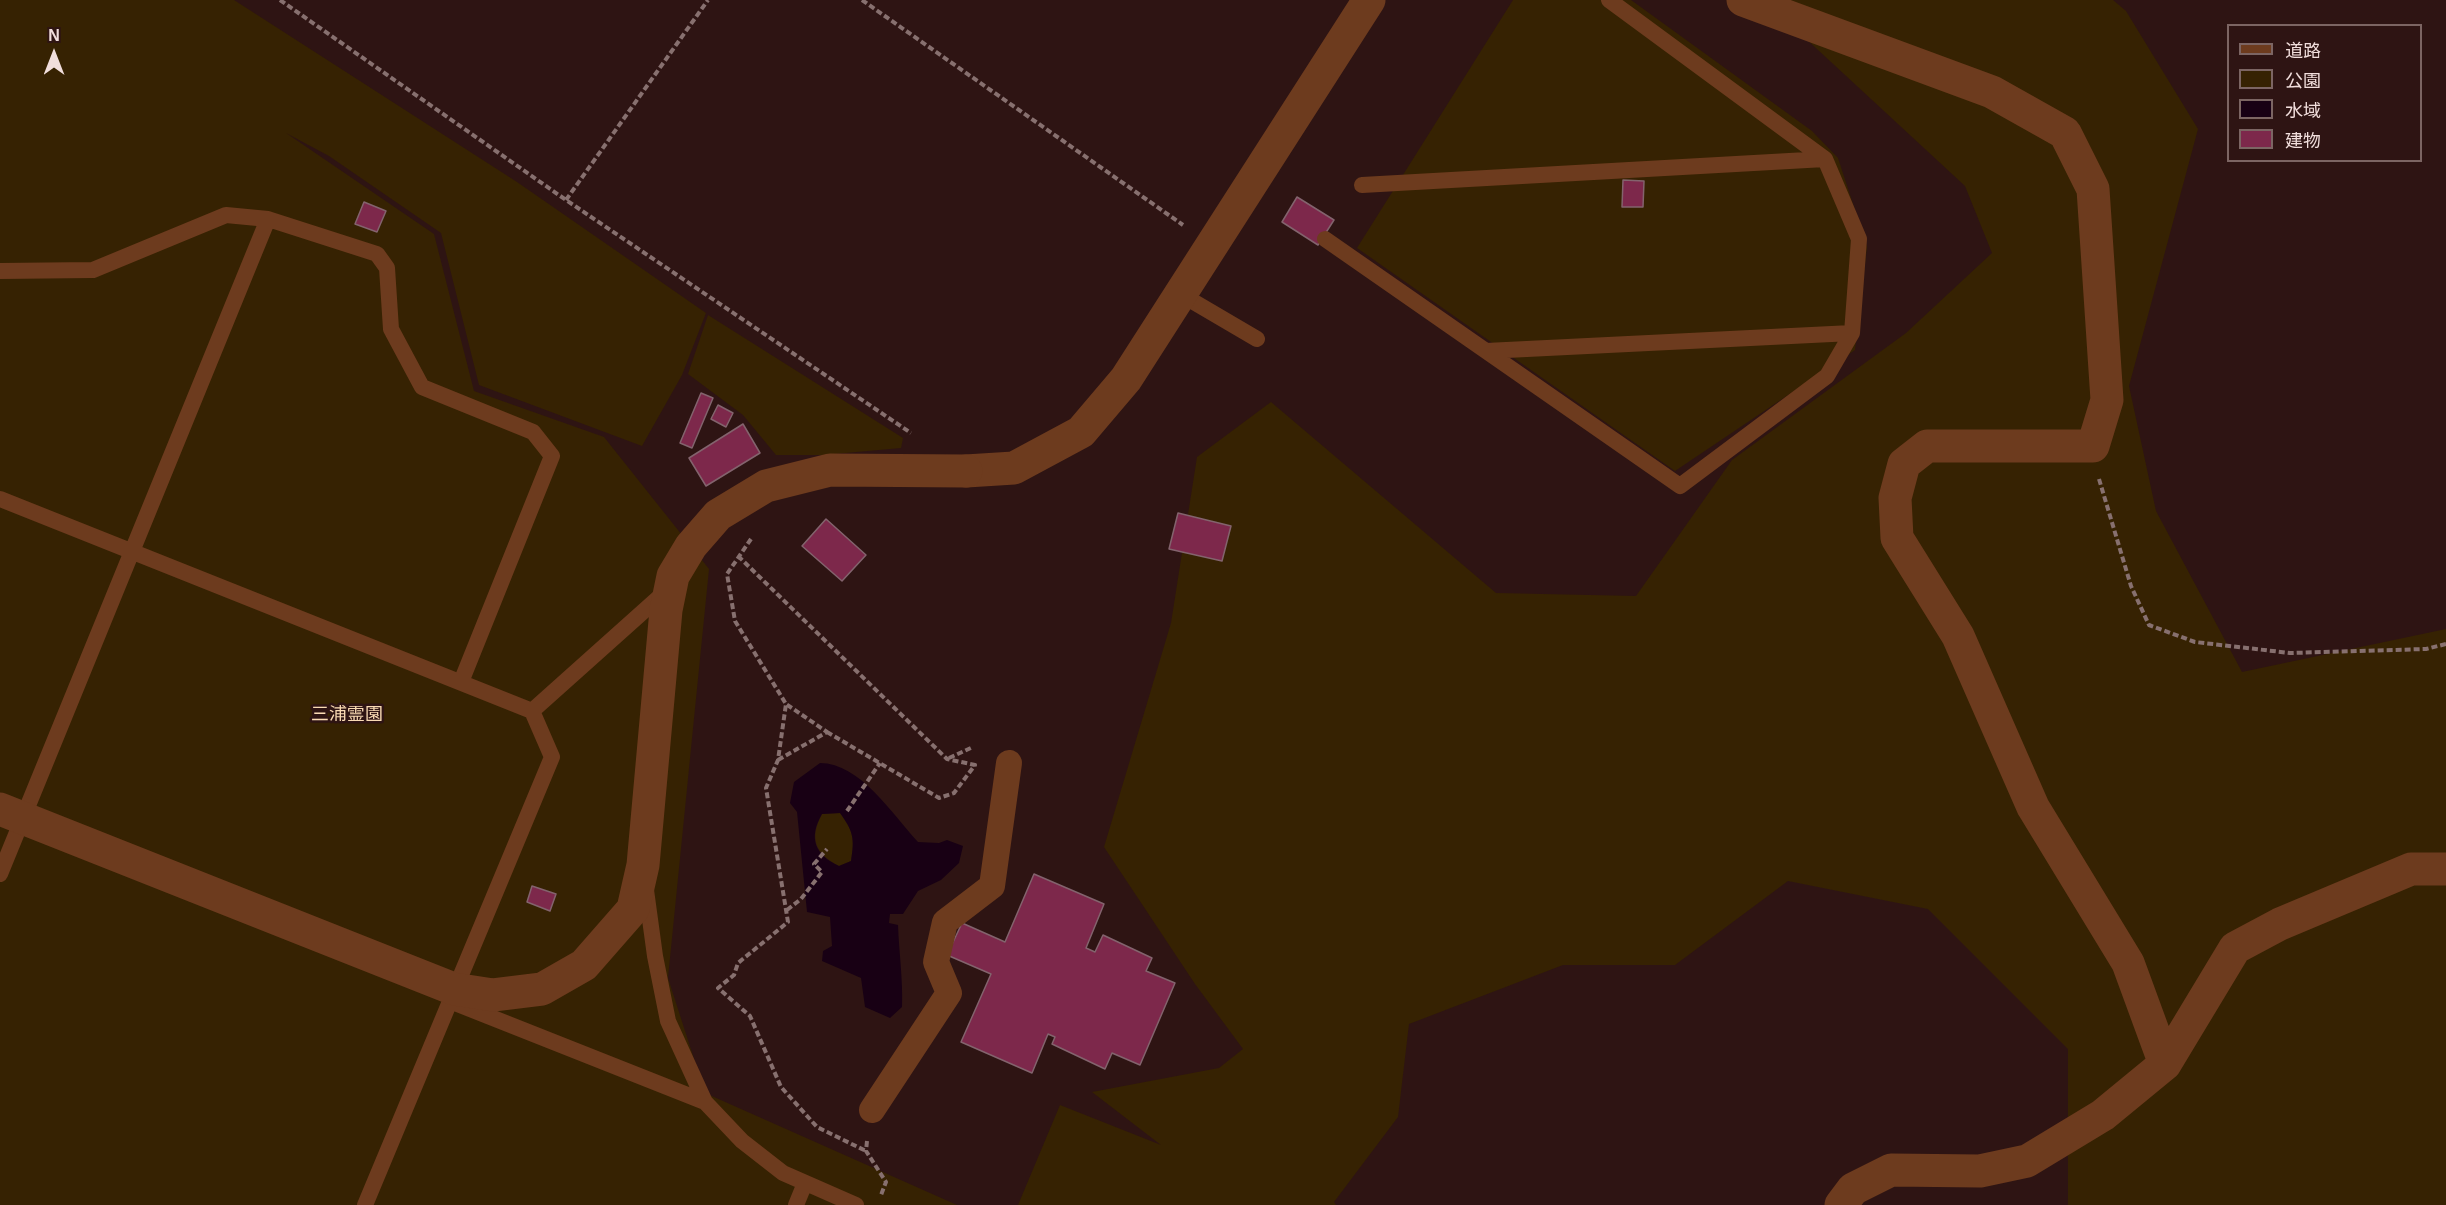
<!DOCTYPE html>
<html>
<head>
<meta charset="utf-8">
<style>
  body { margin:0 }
  #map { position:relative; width:2446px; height:1205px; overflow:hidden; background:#2e1413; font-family:Arial,"Noto Sans JP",sans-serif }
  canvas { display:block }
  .legend { position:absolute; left:2227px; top:24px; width:195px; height:138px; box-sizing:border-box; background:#2e1413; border:2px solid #7c6563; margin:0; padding:8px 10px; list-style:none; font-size:18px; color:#f1dedc }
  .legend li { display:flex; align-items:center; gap:12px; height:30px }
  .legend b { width:30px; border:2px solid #7c6563 }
  .north { position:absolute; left:24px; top:24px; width:60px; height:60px; -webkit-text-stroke:4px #2e1413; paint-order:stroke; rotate:0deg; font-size:16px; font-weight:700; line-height:24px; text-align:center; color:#f1dedc }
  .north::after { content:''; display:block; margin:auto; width:21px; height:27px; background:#f1dedc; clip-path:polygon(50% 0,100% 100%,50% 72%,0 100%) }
</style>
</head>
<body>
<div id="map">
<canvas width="2446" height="1205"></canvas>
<ul class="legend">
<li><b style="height:8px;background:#6d3b1e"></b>道路</li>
<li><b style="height:16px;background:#362202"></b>公園</li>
<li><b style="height:16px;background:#180014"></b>水域</li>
<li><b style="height:16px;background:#7d284b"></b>建物</li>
</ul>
<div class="north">N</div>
</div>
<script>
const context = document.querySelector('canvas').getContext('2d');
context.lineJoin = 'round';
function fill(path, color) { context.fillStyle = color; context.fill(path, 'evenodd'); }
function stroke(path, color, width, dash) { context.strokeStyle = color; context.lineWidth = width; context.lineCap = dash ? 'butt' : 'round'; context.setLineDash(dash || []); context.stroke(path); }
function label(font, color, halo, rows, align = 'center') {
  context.font = font + ' Arial,"Noto Sans JP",sans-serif'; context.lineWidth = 5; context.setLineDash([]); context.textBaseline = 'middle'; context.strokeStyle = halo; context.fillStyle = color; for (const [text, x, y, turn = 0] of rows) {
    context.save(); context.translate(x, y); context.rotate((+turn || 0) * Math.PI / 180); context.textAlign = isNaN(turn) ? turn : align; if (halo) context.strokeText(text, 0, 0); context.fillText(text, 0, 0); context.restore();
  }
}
fill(new Path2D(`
  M0,0H234L517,182L706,313L682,375L642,446L479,385L441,233L329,156L286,133L434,234L474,391L604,437L709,569L668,978L705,1093L957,1205H0Z
  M1513,0H1631L1812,131L1838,158L1867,247L1855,350L1675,471L1357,248Z
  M1764,0H2113L2126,11L2198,129L2129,386L2156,511L2242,672L2446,629V1205H2068V1049L1928,909L1788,881L1675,965H1563L1409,1024L1398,1117L1334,1202L1336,1205H1018L1060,1105L1161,1145L1092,1092L1219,1068L1243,1049L1195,984L1104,847L1171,623L1197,457L1271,402L1496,593L1636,596L1732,460L1906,333L1992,253L1965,186Z
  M708,315L903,438L901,448L823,455H776L743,415L688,374Z
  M840,813C853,831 855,838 851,861L839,866C815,854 809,838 822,814Z`), '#362202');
fill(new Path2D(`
  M820,763C860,763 892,814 918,842L939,843L947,840L963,846L959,863L941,880L918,891L903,914H890L889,923L898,925C899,953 903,979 902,1007L890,1018L865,1007L861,978L822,961L823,951L832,946L830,917L807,912L797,812L790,803L794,782ZM840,813C853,831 855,838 851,861L839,866C815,855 808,838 822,814Z`), '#180014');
const building = new Path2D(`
  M1623,180L1644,181L1643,207H1622Z
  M1297,197L1334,220L1318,245L1282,222Z
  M364,202L386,211L377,232L355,224Z
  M701,393L713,398L692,448L680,443Z
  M718,405L733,413L726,427L711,419Z
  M743,424L760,453L706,486L689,458Z
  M1178,513L1231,526L1222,561L1169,549Z
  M826,519L866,555L842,581L802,546Z
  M1034,874L1104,904L1086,948L1095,952L1103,935L1152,958L1146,971L1175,983L1140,1065L1112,1053L1105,1069L1052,1044L1055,1037L1048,1034L1032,1073L961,1042L991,974L947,955L962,923L1005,942Z
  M532,886L556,894L550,911L527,902Z`);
fill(building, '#7d284b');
stroke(building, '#83636d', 1.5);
stroke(new Path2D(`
  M280,0L566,200L911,433
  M862,0L1183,225
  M566,200L708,0
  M2099,479L2131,586L2149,625L2195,642L2290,653L2426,649L2446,644
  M751,539L727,574L735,621L786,704L778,760L766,788L788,922L738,963L734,975L718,988L750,1016L781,1087L817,1127L866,1151
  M738,556L947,759L975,765L954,793L939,798L827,732
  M949,758L973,747
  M778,760L827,732L786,704
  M847,811L880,763
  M787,910L801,899L822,872L814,864L827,849
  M867,1141L866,1151L886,1182L881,1195`), '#87706f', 4, [6, 3]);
stroke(new Path2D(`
  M1362,185L1825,159
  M1325,239L1680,486L1827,376L1852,333L1859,239L1825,159L1609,0
  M0,271L93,270L226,215L268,219L377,254L387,268L391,329L422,387L533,432L552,456L461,682
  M1182,295L1257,339
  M1486,351L1852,333
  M0,499L532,711L552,757L365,1205
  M532,711L665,592
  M0,874L268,219
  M646,890L655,956L668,1021L705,1102L742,1141L783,1173L856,1205
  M450,1001L705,1102
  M796,1205L805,1183`), '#6d3b1e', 16);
stroke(new Path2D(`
  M872,1110L949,993L936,962L945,922L992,886L1009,763`), '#6d3b1e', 26);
stroke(new Path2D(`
  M1743,0L1992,92L2065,133L2093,189L2107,400L2093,446H1927L1904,464L1895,498L1897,538L1958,636L2033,807L2128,963L2165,1064
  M966,471L1014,468L1081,432L1126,379L1369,0
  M1841,1205L1853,1189L1891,1170L1980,1171L2027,1161L2103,1115L2165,1064L2235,948L2280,924L2411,869H2446`), '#6d3b1e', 33);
stroke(new Path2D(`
  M0,809L454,989L493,995L542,989L584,965L633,909L643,865L666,610L673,576L691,546L718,515L766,486L830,470L966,471`), '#6d3b1e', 33);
label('18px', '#fadbb4', '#2e1413', [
  ["三浦霊園",347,715]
]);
</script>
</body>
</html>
